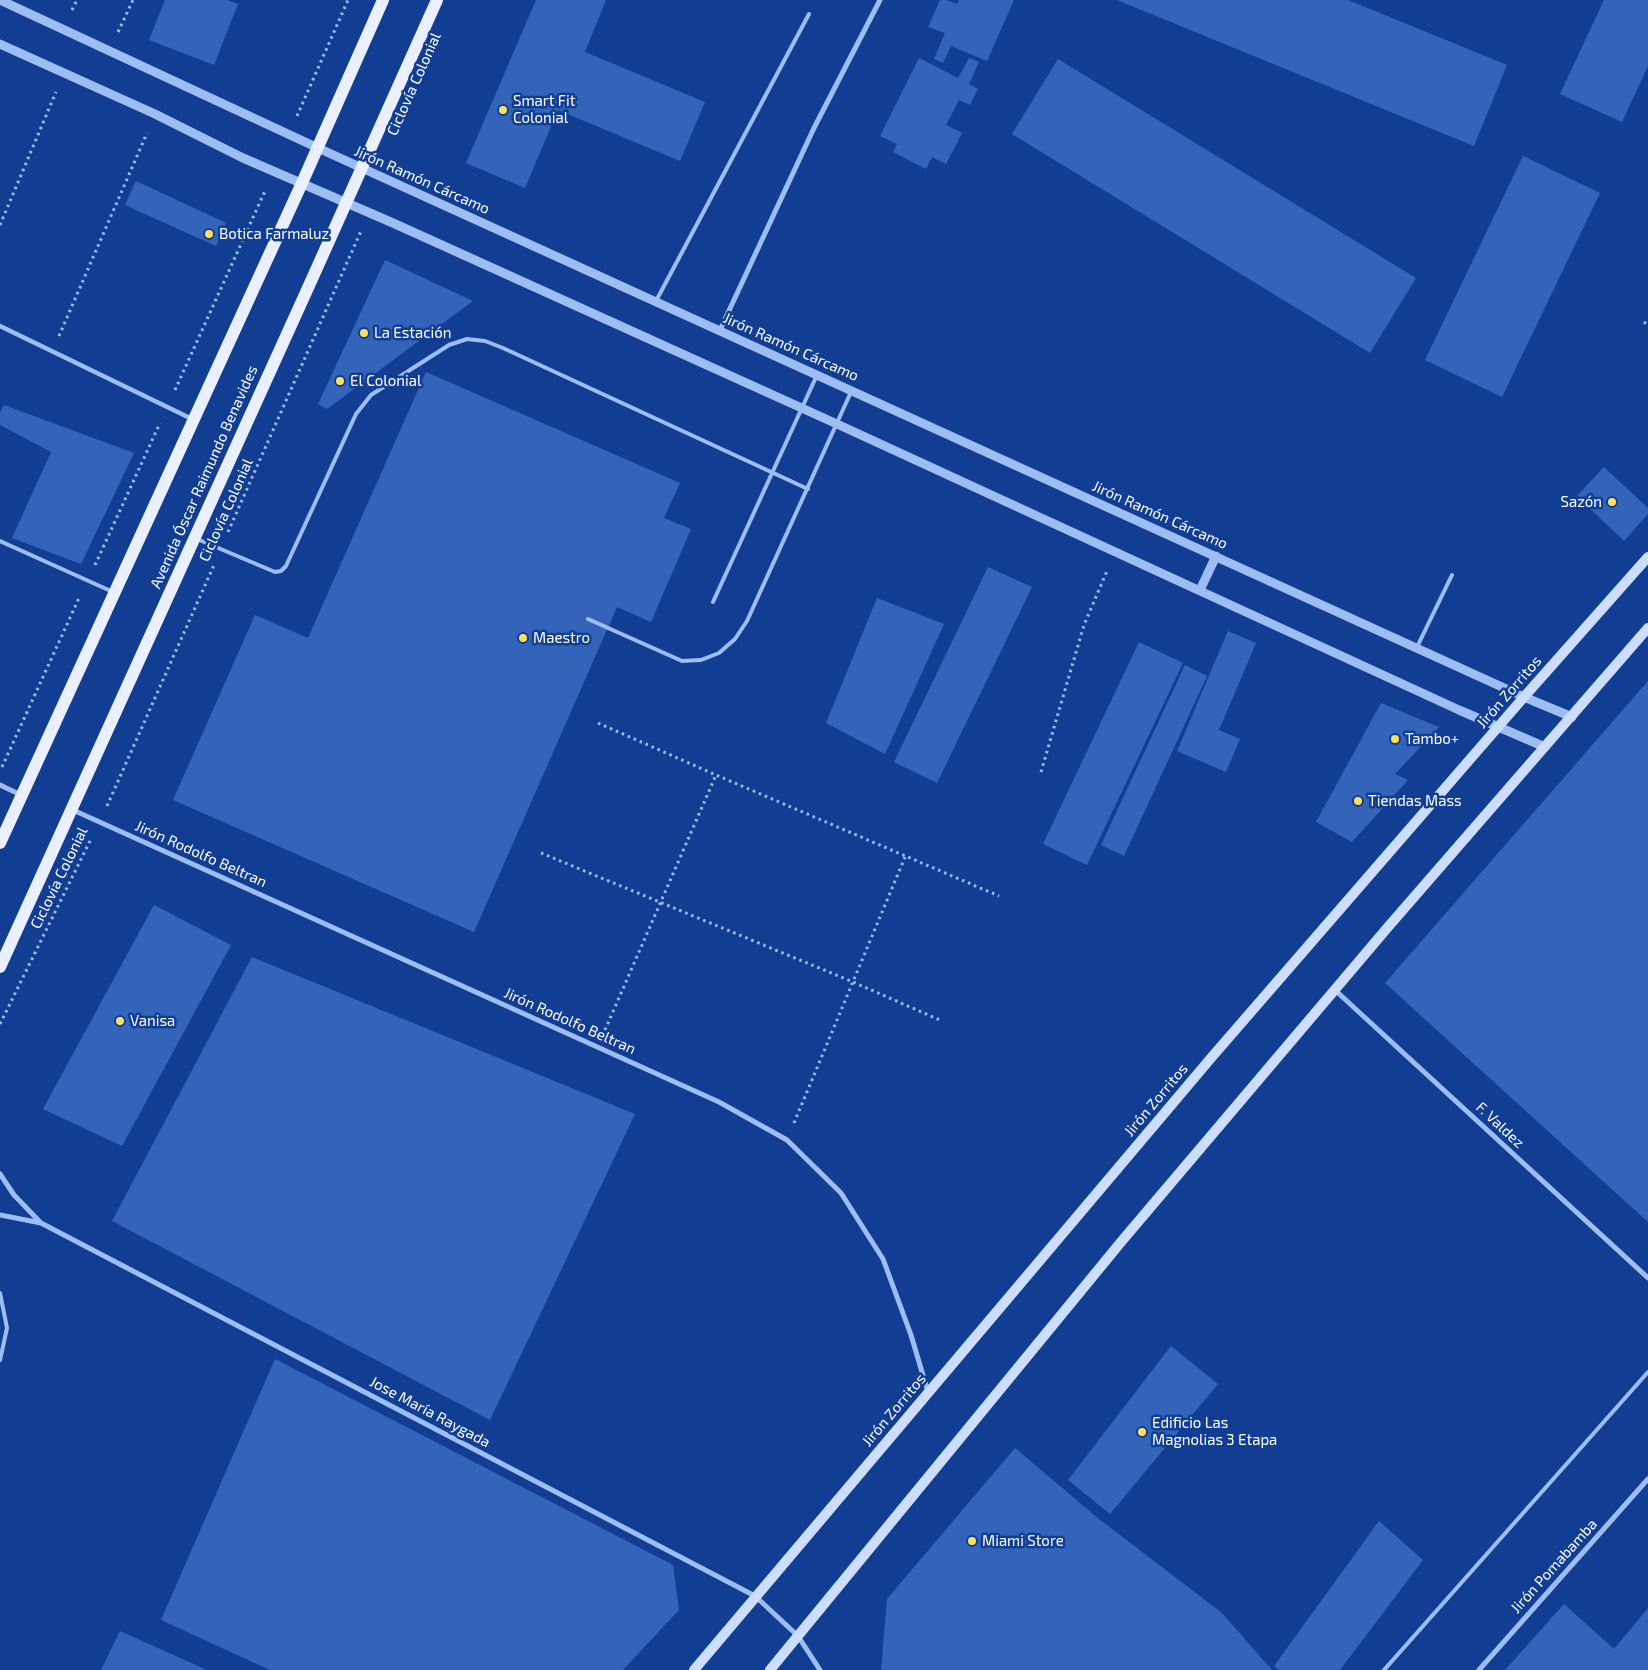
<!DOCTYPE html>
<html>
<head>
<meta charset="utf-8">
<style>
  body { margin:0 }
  canvas { display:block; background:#113e93 }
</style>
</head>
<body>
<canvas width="1648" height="1670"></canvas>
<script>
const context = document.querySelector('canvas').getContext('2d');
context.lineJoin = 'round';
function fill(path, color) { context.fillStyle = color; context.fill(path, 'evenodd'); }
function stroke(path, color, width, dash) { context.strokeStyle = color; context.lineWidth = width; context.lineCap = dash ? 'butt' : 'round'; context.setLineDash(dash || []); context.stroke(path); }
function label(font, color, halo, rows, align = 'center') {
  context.font = font + ' "Exo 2",sans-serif'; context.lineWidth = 5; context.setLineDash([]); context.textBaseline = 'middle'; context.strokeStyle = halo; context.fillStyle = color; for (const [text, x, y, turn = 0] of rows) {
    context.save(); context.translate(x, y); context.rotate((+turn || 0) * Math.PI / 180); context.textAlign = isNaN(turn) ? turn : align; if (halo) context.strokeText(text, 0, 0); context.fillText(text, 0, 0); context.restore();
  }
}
fill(new Path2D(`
  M165,0H227L238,4L214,65L149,40Z
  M536,0H606L585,52L705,102L680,161L558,110L525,188L466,163Z
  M940,0H946L957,4L959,0H1014L987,61L951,46L943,63L934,59L945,33L928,27Z
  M1117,0H1348L1507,65L1474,146Z
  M1604,0H1648V66L1622,122L1560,94Z
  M919,58L958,78L969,58L979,62L969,84L978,89L970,105L959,100L946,125L962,133L946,164L932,157L926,169L893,152L897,144L880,136Z
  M1058,59L1416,278L1370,353L1012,134Z
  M1523,156L1600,193L1502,397L1425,360Z
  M136,181L226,223L216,246L125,205Z
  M385,260L473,301L327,409L318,404Z
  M426,372L680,483L664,518L691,529L651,622L617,607L474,932L173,800L255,615L308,638Z
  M4,405L134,453L81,564L12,538L51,452L0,425V412Z
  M1604,467L1648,508V514L1624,541L1577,496Z
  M988,567L1032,587L937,783L894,762Z
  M877,598L944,624L885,754L826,723Z
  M1228,631L1256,643L1219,730L1240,739L1226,772L1177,751Z
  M1139,642L1183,663L1087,865L1043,844Z
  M1185,665L1207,676L1124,856L1101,845Z
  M1648,681V1222L1385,983Z
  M1381,703L1439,727L1395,774L1408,780L1352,842L1316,822Z
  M154,905L231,945L122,1146L43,1109Z
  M252,957L635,1114L490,1420L112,1221Z
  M1171,1346L1218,1384L1110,1514L1068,1480Z
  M275,1359L673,1565L679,1610L623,1670H270L161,1620Z
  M1015,1448L1099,1519L1222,1613L1272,1670H881L887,1599Z
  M1379,1521L1423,1560L1340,1670H1279L1274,1666Z
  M1564,1604L1614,1649L1648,1608V1670H1505Z
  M120,1631L207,1670H101Z`), '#3464ba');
stroke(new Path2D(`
  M72,10L77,0
  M118,32L133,0
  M297,116L348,0
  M0,225L56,92
  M1644,322L1648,325
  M59,336L147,133
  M175,390L265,191
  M228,532L361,231
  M95,565L160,423
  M598,723L716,775L999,896
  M2,767L79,598
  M1041,772L1084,625L1107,571
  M107,806L214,565
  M541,853L853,982L942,1021
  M0,1024L91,839
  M605,1030L716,775
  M794,1123L905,857`), '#9ebdf3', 3, [2.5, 4]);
stroke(new Path2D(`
  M656,301L809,14
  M197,539L275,572L281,571L286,566L356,414L371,395L449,345L467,339L485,341L503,348L808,489
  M0,541L113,592
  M713,602L817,375
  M588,619L682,661L701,660L719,653L735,639L747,621L851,392
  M1417,647L1452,575
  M0,1293L7,1328L0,1360
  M1384,1670L1648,1372`), '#9ebdf3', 4);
stroke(new Path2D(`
  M0,326L192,419`), '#9ebdf3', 4.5);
stroke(new Path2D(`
  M720,330L814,128L880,0
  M0,785L21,795
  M73,810L719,1102L787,1140L841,1193L883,1259L911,1335L928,1392
  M1336,991L1648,1278
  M0,1174L14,1195L41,1223
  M0,1215L41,1223L755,1596L798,1636L820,1670
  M1479,1670L1648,1479`), '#9ebdf3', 5);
stroke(new Path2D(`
  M0,0L318,148L1524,697L1572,717
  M0,44L155,114L243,158L393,223L837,424L1459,710L1545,747
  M1200,590L1216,556`), '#9ebdf3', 9);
stroke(new Path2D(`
  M694,1670L1211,1058L1524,697L1648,557
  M770,1670L1121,1242L1388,927L1648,628`), '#cdddfd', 10);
stroke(new Path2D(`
  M0,843L302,183L383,0
  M0,967L312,279L437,0`), '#eaf0ff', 12);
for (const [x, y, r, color] of [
  [503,110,5,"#ffdf60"],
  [209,234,5,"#ffdf60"],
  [364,333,5,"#ffdf60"],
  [340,381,5,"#ffdf60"],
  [1612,502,5,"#ffdf60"],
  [523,638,5,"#ffdf60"],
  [1395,739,5,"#ffdf60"],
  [1358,801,5,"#ffdf60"],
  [120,1021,5,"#ffdf60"],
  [1142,1432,5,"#ffdf60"],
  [972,1541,5,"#ffdf60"]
]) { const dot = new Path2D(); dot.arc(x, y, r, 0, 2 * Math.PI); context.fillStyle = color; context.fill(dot); stroke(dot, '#113e93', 2); }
label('15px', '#fff', '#113e93', [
  ["Ciclovía Colonial",414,84,-66],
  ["Jirón Ramón Cárcamo",422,180,24],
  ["Jirón Ramón Cárcamo",791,347,24],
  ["Avenida Óscar Raimundo Benavides",204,477,-66],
  ["Ciclovía Colonial",226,510,-66],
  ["Jirón Ramón Cárcamo",1160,515,24],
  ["Jirón Zorritos",1509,692,-49],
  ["Jirón Rodolfo Beltran",201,854,24],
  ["Ciclovía Colonial",59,878,-64],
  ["Jirón Rodolfo Beltran",570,1021,24],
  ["Jirón Zorritos",1156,1100,-50],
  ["F. Valdez",1500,1125,43],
  ["Jirón Zorritos",894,1410,-50],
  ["Jose María Raygada",430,1412,28],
  ["Jirón Pomabamba",1554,1566,-48]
]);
label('15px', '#fff', '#113e93', [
  ["Smart Fit",513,101],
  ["Colonial",513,118],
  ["Botica Farmaluz",219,234],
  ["La Estación",374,333],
  ["El Colonial",350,381],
  ["Sazón",1602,502,"right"],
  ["Maestro",533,638],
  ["Tambo+",1405,739],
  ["Tiendas Mass",1368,801],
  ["Vanisa",130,1021],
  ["Edificio Las",1152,1423],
  ["Magnolias 3 Etapa",1152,1440],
  ["Miami Store",982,1541]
], 'left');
</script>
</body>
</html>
